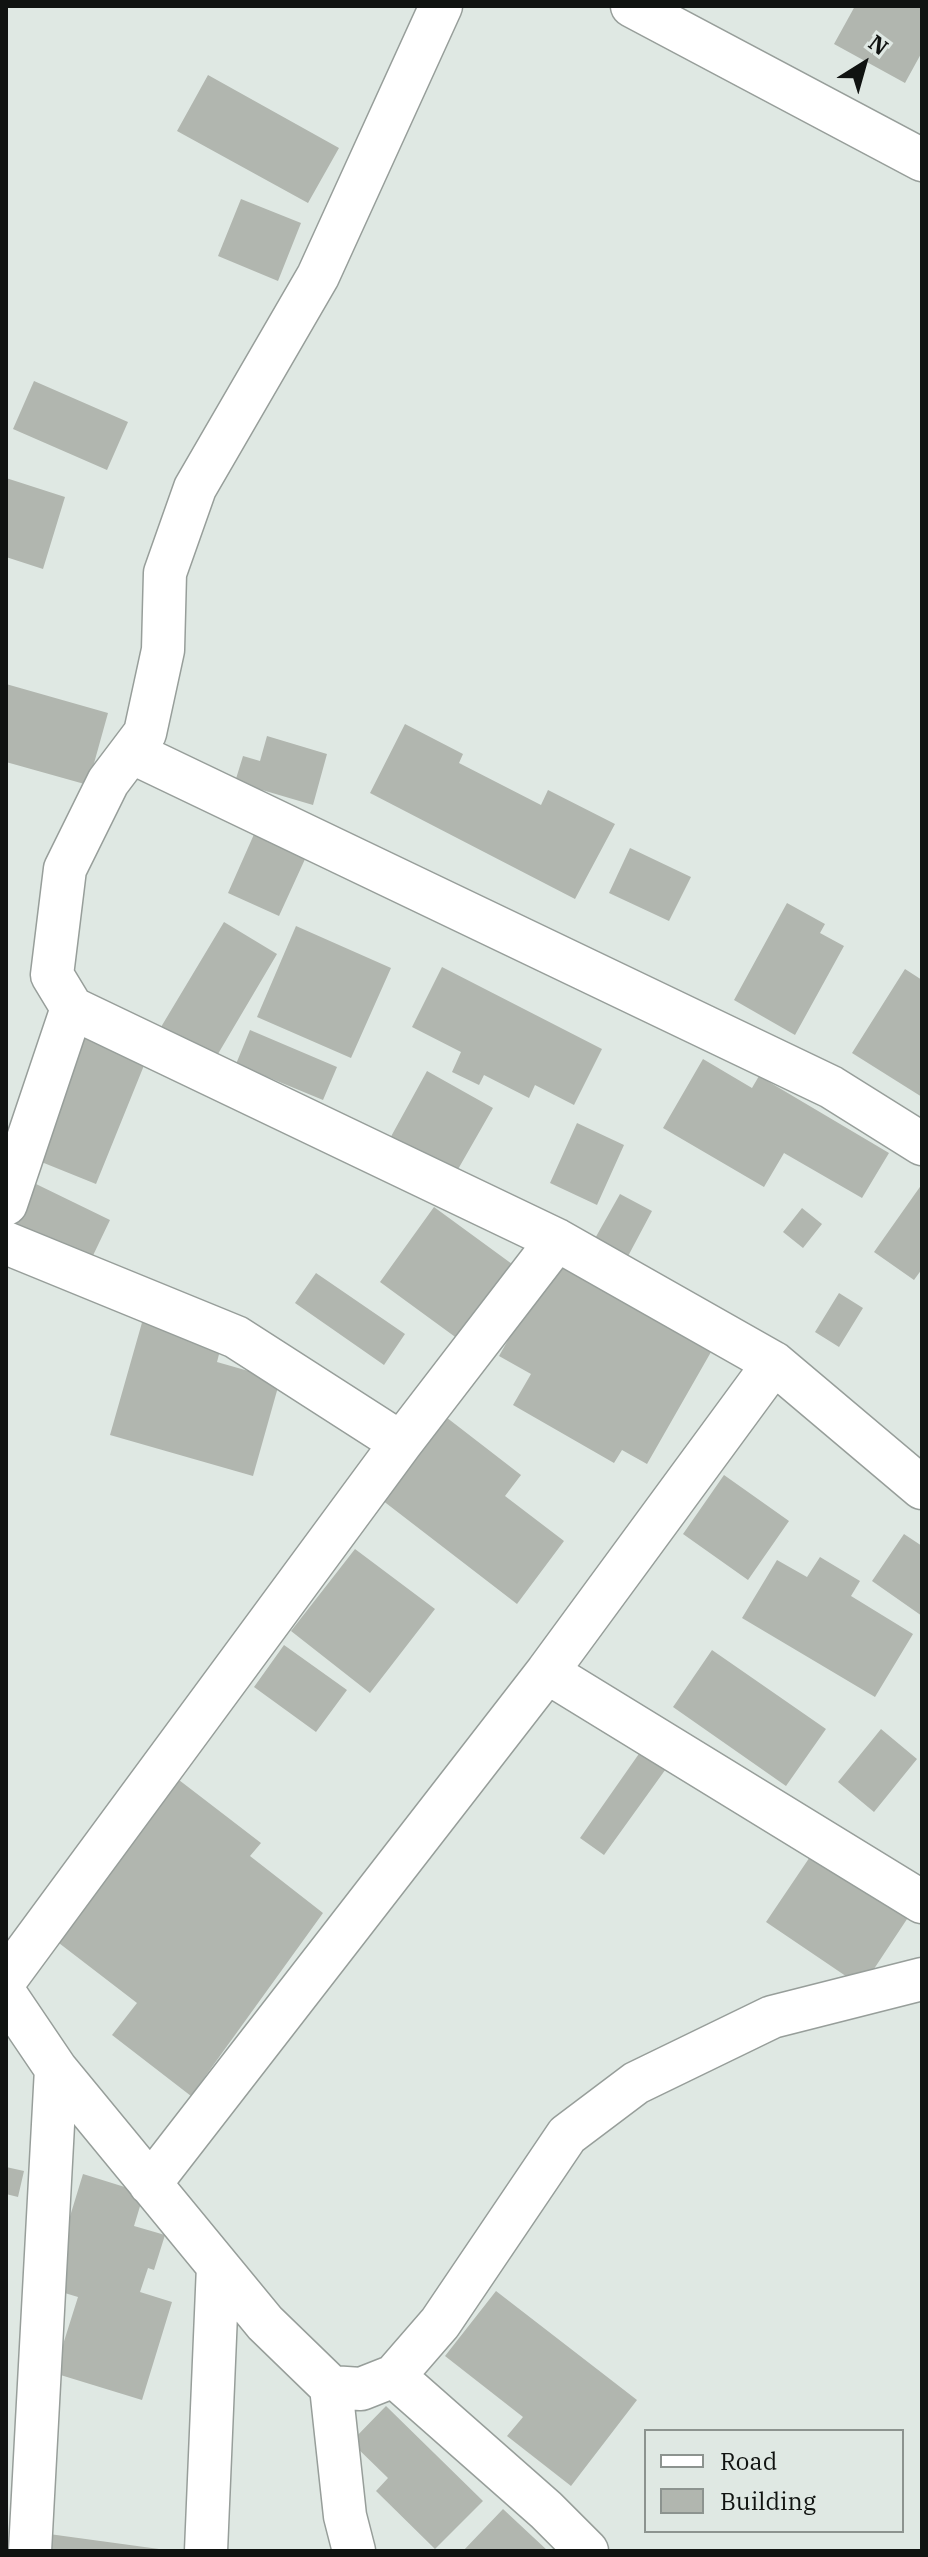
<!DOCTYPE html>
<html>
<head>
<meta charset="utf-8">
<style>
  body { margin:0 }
  #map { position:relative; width:928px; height:2557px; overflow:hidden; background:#dfe8e3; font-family:"IBM Plex Serif",serif }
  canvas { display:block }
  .frame { position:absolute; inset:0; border:8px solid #101311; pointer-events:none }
  .legend { position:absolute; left:644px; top:2429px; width:260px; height:104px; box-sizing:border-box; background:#dfe8e3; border:2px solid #8c938f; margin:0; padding:10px 14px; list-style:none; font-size:24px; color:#101311 }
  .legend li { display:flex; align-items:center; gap:16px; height:40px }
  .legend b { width:40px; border:2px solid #8c938f }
  .north { position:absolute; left:824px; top:24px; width:80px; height:80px; -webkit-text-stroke:6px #dfe8e3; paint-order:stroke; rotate:37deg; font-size:22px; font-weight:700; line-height:32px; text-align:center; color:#101311 }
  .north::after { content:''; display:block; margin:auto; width:28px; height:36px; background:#101311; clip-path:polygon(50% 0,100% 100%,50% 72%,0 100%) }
</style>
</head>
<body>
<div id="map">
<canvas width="928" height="2557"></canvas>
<div class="frame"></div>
<ul class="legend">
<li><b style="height:10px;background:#fff"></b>Road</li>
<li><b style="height:22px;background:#b1b6af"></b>Building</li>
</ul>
<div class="north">N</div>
</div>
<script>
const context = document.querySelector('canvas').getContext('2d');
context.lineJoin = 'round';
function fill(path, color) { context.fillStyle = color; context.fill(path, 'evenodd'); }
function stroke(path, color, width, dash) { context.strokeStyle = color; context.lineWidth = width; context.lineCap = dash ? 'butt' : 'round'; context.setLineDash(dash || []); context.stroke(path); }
fill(new Path2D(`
  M855,6H922V52L905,83L834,44Z
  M208,75L339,148L308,203L177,131Z
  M241,199L301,223L278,281L218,256Z
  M34,381L128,422L107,470L13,429Z
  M6,478L65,497L43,569L6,557Z
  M6,684L108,713L88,785L6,762Z
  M405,724L463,754L459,763L541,805L548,790L615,824L575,899L370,793Z
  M267,736L327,754L313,805L235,782L243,756L260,761Z
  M259,823L311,846L279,916L228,893Z
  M630,848L691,877L669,921L609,893Z
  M787,903L825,924L820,933L844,946L795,1035L734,1000Z
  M224,922L277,954L215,1059L161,1027Z
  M296,926L391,968L351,1058L257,1017Z
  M442,967L602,1049L574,1105L535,1085L529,1098L484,1075L479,1085L452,1072L461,1052L412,1027Z
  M905,969L922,980V1097L852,1053Z
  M250,1030L337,1067L323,1100L236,1064Z
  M85,1033L147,1058L96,1184L34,1159Z
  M703,1059L752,1088L759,1076L889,1153L862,1198L784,1153L764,1187L663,1128Z
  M427,1071L493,1108L453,1178L388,1142Z
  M577,1123L624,1145L597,1205L550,1183Z
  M36,1184L110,1220L87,1268L13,1232Z
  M922,1184V1269L914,1280L874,1252Z
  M620,1194L652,1211L626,1260L593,1242Z
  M434,1207L512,1264L458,1339L380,1282Z
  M802,1208L822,1224L803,1248L783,1232Z
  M552,1262L711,1352L647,1464L622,1450L614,1463L513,1405L531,1374L499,1356Z
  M316,1273L405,1334L384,1365L295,1303Z
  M839,1293L863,1308L839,1347L815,1332Z
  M145,1312L224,1335L217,1362L280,1380L253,1476L110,1435Z
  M433,1407L521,1475L505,1496L564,1541L517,1604L369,1490Z
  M724,1475L789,1521L748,1580L683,1534Z
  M904,1534L922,1546V1616L872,1581Z
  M355,1549L435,1609L370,1693L291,1631Z
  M820,1557L860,1581L851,1596L913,1634L875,1697L742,1618L777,1560L807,1577Z
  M284,1645L347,1690L316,1732L254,1687Z
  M712,1650L826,1729L786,1786L673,1707Z
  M881,1729L917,1759L874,1812L838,1782Z
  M643,1748L668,1766L604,1855L580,1838Z
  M179,1780L261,1843L250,1856L323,1913L191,2096L112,2035L137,2003L55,1940Z
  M820,1842L915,1907L862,1987L766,1922Z
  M6,2167L24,2171L18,2197L6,2194Z
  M83,2174L144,2193L134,2226L165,2235L154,2270L148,2268L140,2292L172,2302L142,2400L54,2373L78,2297L48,2288Z
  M496,2291L637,2400L571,2486L507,2436L523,2417L445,2356Z
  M386,2406L483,2501L435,2549L376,2491L388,2478L351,2442Z
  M503,2509L548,2551H463Z
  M49,2534L159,2549V2551H47Z`), '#b1b6af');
const minor = new Path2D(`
  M632,6L922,160
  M131,752L831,1087L922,1144
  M72,1008L557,1240L774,1363L922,1488
  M6,1204L72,1008L52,975L65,869L108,782L145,733L163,650L165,573L195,488L318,276L441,6
  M6,1243L236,1337L401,1443
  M547,1672L922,1902
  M6,1979L401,1443L557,1240
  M6,1995L56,2069L265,2323L331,2387L361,2389L394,2376L440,2323L567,2135L636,2083L772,2017L922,1979
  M150,2184L547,1672L774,1363
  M394,2376L546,2510L587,2551
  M331,2387L345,2516L354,2551
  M30,2551L56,2069
  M206,2551L218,2266`);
stroke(minor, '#979e9a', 45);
stroke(minor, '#fff', 42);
</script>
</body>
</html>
